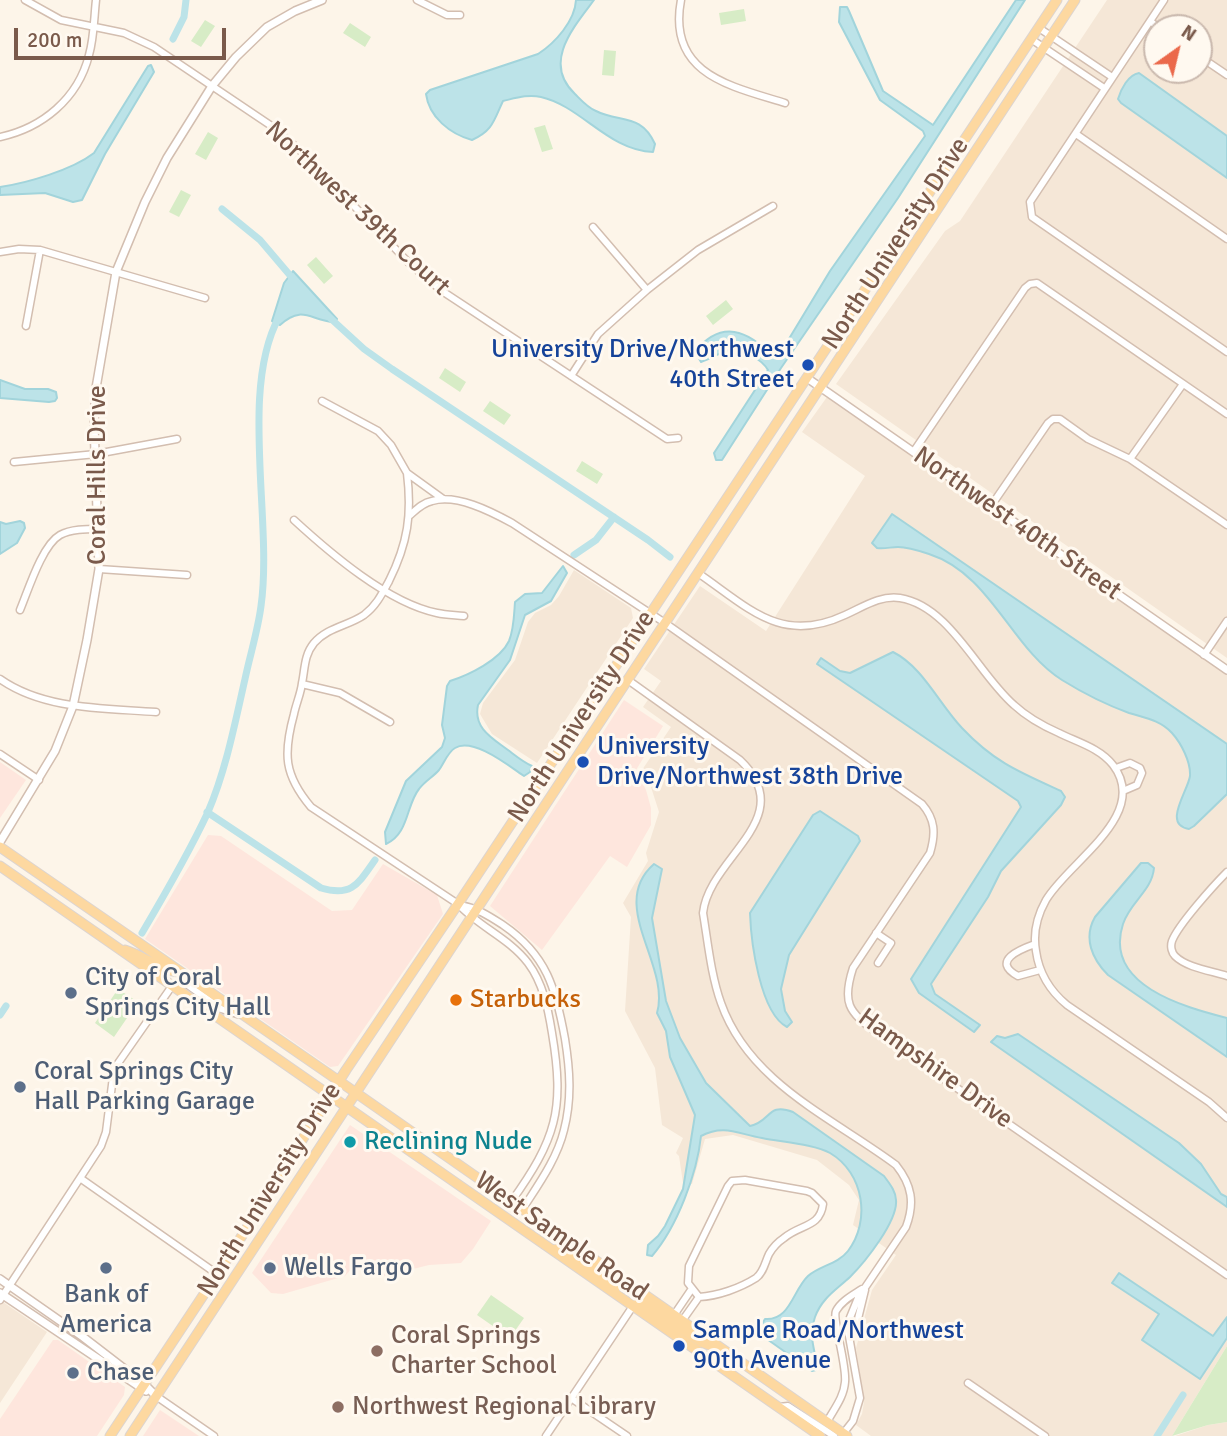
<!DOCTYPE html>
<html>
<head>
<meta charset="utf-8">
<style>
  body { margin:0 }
  #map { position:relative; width:1227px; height:1436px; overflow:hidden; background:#fdf5e9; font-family:Signika,sans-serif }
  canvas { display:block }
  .north { position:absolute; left:1143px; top:14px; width:70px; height:70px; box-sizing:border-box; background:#fff9f0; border:2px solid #cab9ae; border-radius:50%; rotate:34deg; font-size:19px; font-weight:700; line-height:28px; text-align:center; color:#7a5a4b }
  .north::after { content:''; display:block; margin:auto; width:24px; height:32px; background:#eb694b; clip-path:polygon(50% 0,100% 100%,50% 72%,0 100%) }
  .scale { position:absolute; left:14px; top:28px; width:212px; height:32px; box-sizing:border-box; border:4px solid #7a5a4b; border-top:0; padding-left:9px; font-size:21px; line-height:24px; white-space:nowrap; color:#7a5a4b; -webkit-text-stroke:5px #fff9f0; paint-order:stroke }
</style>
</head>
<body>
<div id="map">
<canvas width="1227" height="1436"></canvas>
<div class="north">N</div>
<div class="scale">200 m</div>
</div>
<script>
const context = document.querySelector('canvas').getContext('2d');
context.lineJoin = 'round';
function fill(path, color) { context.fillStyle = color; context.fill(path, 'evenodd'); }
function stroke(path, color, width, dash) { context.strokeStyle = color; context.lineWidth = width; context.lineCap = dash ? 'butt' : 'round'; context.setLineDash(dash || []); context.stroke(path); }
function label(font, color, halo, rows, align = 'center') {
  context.font = font + ' Signika,sans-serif'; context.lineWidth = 6; context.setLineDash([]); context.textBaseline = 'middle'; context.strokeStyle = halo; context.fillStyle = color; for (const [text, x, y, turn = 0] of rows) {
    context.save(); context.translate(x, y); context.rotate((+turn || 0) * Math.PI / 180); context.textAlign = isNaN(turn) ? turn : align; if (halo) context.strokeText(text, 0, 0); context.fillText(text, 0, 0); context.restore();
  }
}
fill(new Path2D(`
  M1107,0H1227V658L836,384L945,231L960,221ZM1157,28H1199V70H1157Z
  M827,397L1227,675V1346L1172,1436H871L856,1425L862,1414L864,1402L856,1348L872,1290L896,1255L853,1225L859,1200L849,1185L817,1160L733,1135L705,1139L692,1184L683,1183L679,1156L676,1153L683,1138L662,1125L655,1068L625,1011L631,917L623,903L648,861L646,853L659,812L651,787L642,770L671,727L643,707L661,681L644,669L700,586L766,631L865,476L802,432Z
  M574,570L631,608L633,618L537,763L492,734L480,714L483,703L515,660L528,622L535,613L551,605L559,596Z
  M0,1300L47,1332L0,1403Z
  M1227,1422V1436H1175L1208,1425Z`), '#f5e7d7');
fill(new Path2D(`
  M624,700L663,726L636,770L646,790L651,808V825L627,867L610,856L542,950L490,906Z
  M0,762L26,780L0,818Z
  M208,835L221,836L332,911L352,910L383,864L437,895L443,914L338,1066L330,1067L145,939Z
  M350,1125L491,1221L473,1249L461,1263L429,1265L385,1276L369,1263L355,1265L345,1276L283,1294L271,1293L252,1273Z
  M53,1340H58L125,1387L124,1395L97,1436H0V1419Z
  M160,1410L199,1436H143Z`), '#fee6dd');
fill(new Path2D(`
  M744,9L746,21L721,25L719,13Z
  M205,20L215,26L201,47L191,41Z
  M350,23L371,37L365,47L343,33Z
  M604,50L616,51L614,76L602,75Z
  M545,125L553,149L542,152L534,128Z
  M208,132L218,138L206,160L195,154Z
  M181,190L191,195L179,217L169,212Z
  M316,257L333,276L324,284L307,265Z
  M726,300L733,309L713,325L706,316Z
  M445,368L466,382L460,392L439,378Z
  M490,401L511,415L504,425L483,411Z
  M582,461L603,474L597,484L576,471Z
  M118,989L138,1002L114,1037L95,1023Z
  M491,1295L524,1318L510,1338L477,1315Z
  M1227,1346V1422L1208,1425L1172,1436Z`), '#d7ecc6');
const water = new Path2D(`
  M576,0H594C573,28 542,63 575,94C581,100 588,108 596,111C620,123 641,113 655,144L653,152C609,151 581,106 541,97C528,94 516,98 503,101C494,120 493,131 472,140C450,134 429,117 426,94L430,90L538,54C555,43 575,21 576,0Z
  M1016,0H1025L898,198L781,368L722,460H716L714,453L768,370C764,363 758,359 751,355C731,342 721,355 701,362L695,352C721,319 748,330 773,357L781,352L830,271L925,136L923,131L880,100L839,22L840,7H847L849,11L883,91L933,125Z
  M151,65L154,72L105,154L82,200L73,202L45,193L0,195V187C27,183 72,170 94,153L148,66Z
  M1139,73L1227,136V178L1121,103L1118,99C1121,89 1128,75 1139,73Z
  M293,271L337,319L334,322C311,321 303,304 280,325L272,321L284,283Z
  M0,380L25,389H48L56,392L57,398L55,401L49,402L0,398Z
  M892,514L1227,744V794L1194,826L1189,829C1162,825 1188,791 1190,776C1191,762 1181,743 1172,733C1160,720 1145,718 1129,713C1107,705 1083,693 1062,680C1011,648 991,574 929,554C920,551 908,547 898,547C891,547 885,549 877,548L872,543Z
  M20,521L24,523L25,528L17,543L0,554V522L6,524Z
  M563,566L567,573L551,601L525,615L510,660L478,705C473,728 492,738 508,750C516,756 523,762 532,766L530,772L524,776C509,766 473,737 455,748C448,752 444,763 439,770C433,777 425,781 419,789C406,805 409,834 386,844L385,832L406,781L442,747L445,738L442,725L447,686L450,681C469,675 500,660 509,641C514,629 514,615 515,602L525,594L542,593Z
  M893,652C923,667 939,704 962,728C994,762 1019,772 1061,791L1065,797L1061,805L1001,871L988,897L931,984L935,994L980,1025L974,1032L919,993L911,979L1021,807L1018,801L817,664L821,658L840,671L850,673Z
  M820,811L858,836L860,841L789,955L781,989L785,1011L792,1022L787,1027C760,1013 751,942 750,913L813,815Z
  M1141,863H1148L1154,868C1152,891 1130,902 1123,924C1103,985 1184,1007 1227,1018V1057L1108,975C1092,959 1083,938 1095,917Z
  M654,864L662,869L652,918L666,1001L680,1038L706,1083L750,1126C771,1122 767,1102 793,1112L884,1176C889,1183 896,1191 896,1200C898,1221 865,1262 850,1277C836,1290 822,1298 815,1317C807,1338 817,1350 816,1370L812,1371L757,1332L765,1319C790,1321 793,1290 808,1276C819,1266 838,1264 848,1251C871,1221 864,1173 830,1153C814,1144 781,1142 762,1138C738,1134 724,1124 701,1136C697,1174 677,1227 652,1256L647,1255L648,1245L658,1236L665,1226L683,1189L695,1115L670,1057L666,1031L657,1013C671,965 607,905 654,864Z
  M1018,1034L1179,1143L1201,1164L1221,1194L1227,1197V1207L991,1042L997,1036L1005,1038Z
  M1119,1273L1213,1336L1227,1317V1338L1200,1379L1142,1340L1159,1314L1112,1283Z`);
fill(water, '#bce3e8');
stroke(water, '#a2d4db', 2);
stroke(new Path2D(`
  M173,39L184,17L186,0
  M222,209L260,240L294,280
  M328,316L364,349L392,369L648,540L670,557
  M574,555L596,540L614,517
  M207,812L321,888C352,897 358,884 375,860
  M142,933C165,894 189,853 208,812C226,770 235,723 245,679C250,655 258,630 261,606C273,522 239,390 279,317
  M0,1015L6,1006
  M1157,1436L1183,1395`), '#bce3e8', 7);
const minor = new Path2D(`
  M25,0L61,20L124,33L154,47L270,125L303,153L409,263L442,291L667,439L678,438
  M417,0L447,15H460
  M681,0C667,74 730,86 785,103
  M1164,0L1030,202L1032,217L1227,352
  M1150,21L1159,28
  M1039,28L1112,77
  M1031,39L1104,88
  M1199,56L1227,75
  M1076,134L1227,239
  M0,137C42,128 78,99 89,55C94,38 94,18 96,0
  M593,227L647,290
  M0,252L19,249L40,250L205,298
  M26,326L40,250
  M571,376L598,334L647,290L698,250L773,206
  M322,401L378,431L391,445L407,473L443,499
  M914,451L1025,288L1030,284L1037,283L1227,414
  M1130,459L1183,384
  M14,462L96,454L177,439
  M407,473C412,514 408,543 389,581C382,594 376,606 364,615C348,626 328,627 314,643C304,655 305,669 302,683C301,693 296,704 294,714C283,754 284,775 311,807L458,904C479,927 509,938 528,963C543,983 548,1008 552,1033C565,1110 556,1139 511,1202
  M991,506L1048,423L1053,419H1060L1088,439L1130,459L1227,525
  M409,516C416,510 422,503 432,501C457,494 490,511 512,523L665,623L922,804C935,819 936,833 930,853L853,968C842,1002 848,1012 876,1032L1227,1275
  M294,520C330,553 388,603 437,613C446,615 455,615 464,616
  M99,569L187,575
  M698,573C749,608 781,645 845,615C863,607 880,595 900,598C950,606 978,674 1014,705C1027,717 1043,726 1059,733C1077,742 1100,748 1113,765C1151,815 1068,862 1046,900C1037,916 1033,934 1036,951C1039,973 1050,991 1067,1005L1209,1102L1227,1118
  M20,610C28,591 42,545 60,535C71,529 86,529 99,529
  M1204,655L1227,621
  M0,679C44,710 104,708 156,712
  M628,680L740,760C801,818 709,857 703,913C708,943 711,975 721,1003C749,1083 833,1118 896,1165C912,1185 915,1203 906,1227L858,1298L847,1325L860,1398L853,1421L842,1435
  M302,684L340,693L390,722
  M0,754L39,780
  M1116,768L1130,763L1140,768L1142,773L1137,785L1123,791
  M1227,872C1214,885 1178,925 1172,941C1170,947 1172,953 1175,956C1187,968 1212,971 1227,976
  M460,905C477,908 489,916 503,925C547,955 556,989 565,1039C570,1070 572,1099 564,1130C557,1159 538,1185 522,1210
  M876,933L891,943L878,963
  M1035,944C1021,949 990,961 1018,976L1040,970
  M80,1178L217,1274
  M745,1180L807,1191L812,1193L823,1204C820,1228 800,1224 784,1238C778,1242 773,1247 769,1254C765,1262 764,1272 756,1278C740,1288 718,1296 699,1297L688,1283L689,1266L728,1186L732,1181Z
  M0,1300L101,1146L106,1132L114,1069L172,986L178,983H185L221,1009L237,1014
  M674,1315L691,1290
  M682,1321L699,1297
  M850,1334L856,1327L865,1290
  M968,1383L1045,1436
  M156,1396L214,1436
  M571,1398L627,1436
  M779,1407L788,1406L834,1436
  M827,1422C834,1409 844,1397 845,1382C847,1365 832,1319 836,1311C841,1301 853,1295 862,1289
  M546,1436L633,1306`);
const tertiary = new Path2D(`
  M807,378L1227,670
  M0,842L55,751L73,706L87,640L99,569L94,423L96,388L116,272L145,202L167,158L212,86L236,57L267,27L295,11L322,0
  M0,1279L83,1337L144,1384L156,1396
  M0,1293L146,1391`);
const primary = new Path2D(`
  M0,847L339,1081L847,1436
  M0,866L820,1436
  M125,950C145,956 158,970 178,972
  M556,1249L569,1253L618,1286L627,1283
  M633,1306L640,1303L647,1305L701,1342L712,1346
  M110,1436L228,1258L346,1070L458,904L1057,0
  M130,1436L1075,0`);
stroke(minor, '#d3beb0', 9);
stroke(tertiary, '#d3beb0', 10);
stroke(primary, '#dcd4d0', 11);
stroke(minor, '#fff', 6);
stroke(tertiary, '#fff', 7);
stroke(primary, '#fdd8a0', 9);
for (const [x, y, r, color] of [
  [808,365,7,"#1a4fb4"],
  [583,762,7,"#1a4fb4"],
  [71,993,7,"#5c6f8a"],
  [456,1000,7,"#e8710a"],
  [20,1087,7,"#5c6f8a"],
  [350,1142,7,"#0f9aa8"],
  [106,1268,7,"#5c6f8a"],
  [270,1268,7,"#5c6f8a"],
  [679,1346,7,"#1a4fb4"],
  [377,1351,7,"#8d6e63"],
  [73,1373,7,"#5c6f8a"],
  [338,1407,7,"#8d6e63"]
]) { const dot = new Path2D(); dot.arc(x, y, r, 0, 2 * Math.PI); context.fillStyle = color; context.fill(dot); stroke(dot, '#fff9f0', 2.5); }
label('26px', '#7a5a4b', '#fff9f0', [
  ["Northwest 39th Court",357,209,43],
  ["North University Drive",896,244,-57],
  ["Coral Hills Drive",98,475,-90],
  ["Northwest 40th Street",1017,524,35],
  ["North University Drive",582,717,-57],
  ["Hampshire Drive",935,1069,36],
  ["North University Drive",270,1190,-58],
  ["West Sample Road",561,1237,35]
]);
label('26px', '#164399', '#fff9f0', [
  ["University Drive/Northwest",794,350,"right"],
  ["40th Street",794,380,"right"],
  ["University",597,747],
  ["Drive/Northwest 38th Drive",597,777],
  ["Sample Road/Northwest",693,1331],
  ["90th Avenue",693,1361]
], 'left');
label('26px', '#4e5e75', '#fff9f0', [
  ["City of Coral",85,978],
  ["Springs City Hall",85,1008],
  ["Coral Springs City",34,1072],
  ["Hall Parking Garage",34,1102],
  ["Wells Fargo",284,1268],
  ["Bank of",106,1295,"center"],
  ["America",106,1325,"center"],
  ["Chase",87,1373]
], 'left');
label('26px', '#c56008', '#fff9f0', [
  ["Starbucks",470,1000]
], 'left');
label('26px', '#0d838f', '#fff9f0', [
  ["Reclining Nude",364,1142]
], 'left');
label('26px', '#785e54', '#fff9f0', [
  ["Coral Springs",391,1336],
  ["Charter School",391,1366],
  ["Northwest Regional Library",352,1407]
], 'left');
</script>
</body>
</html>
